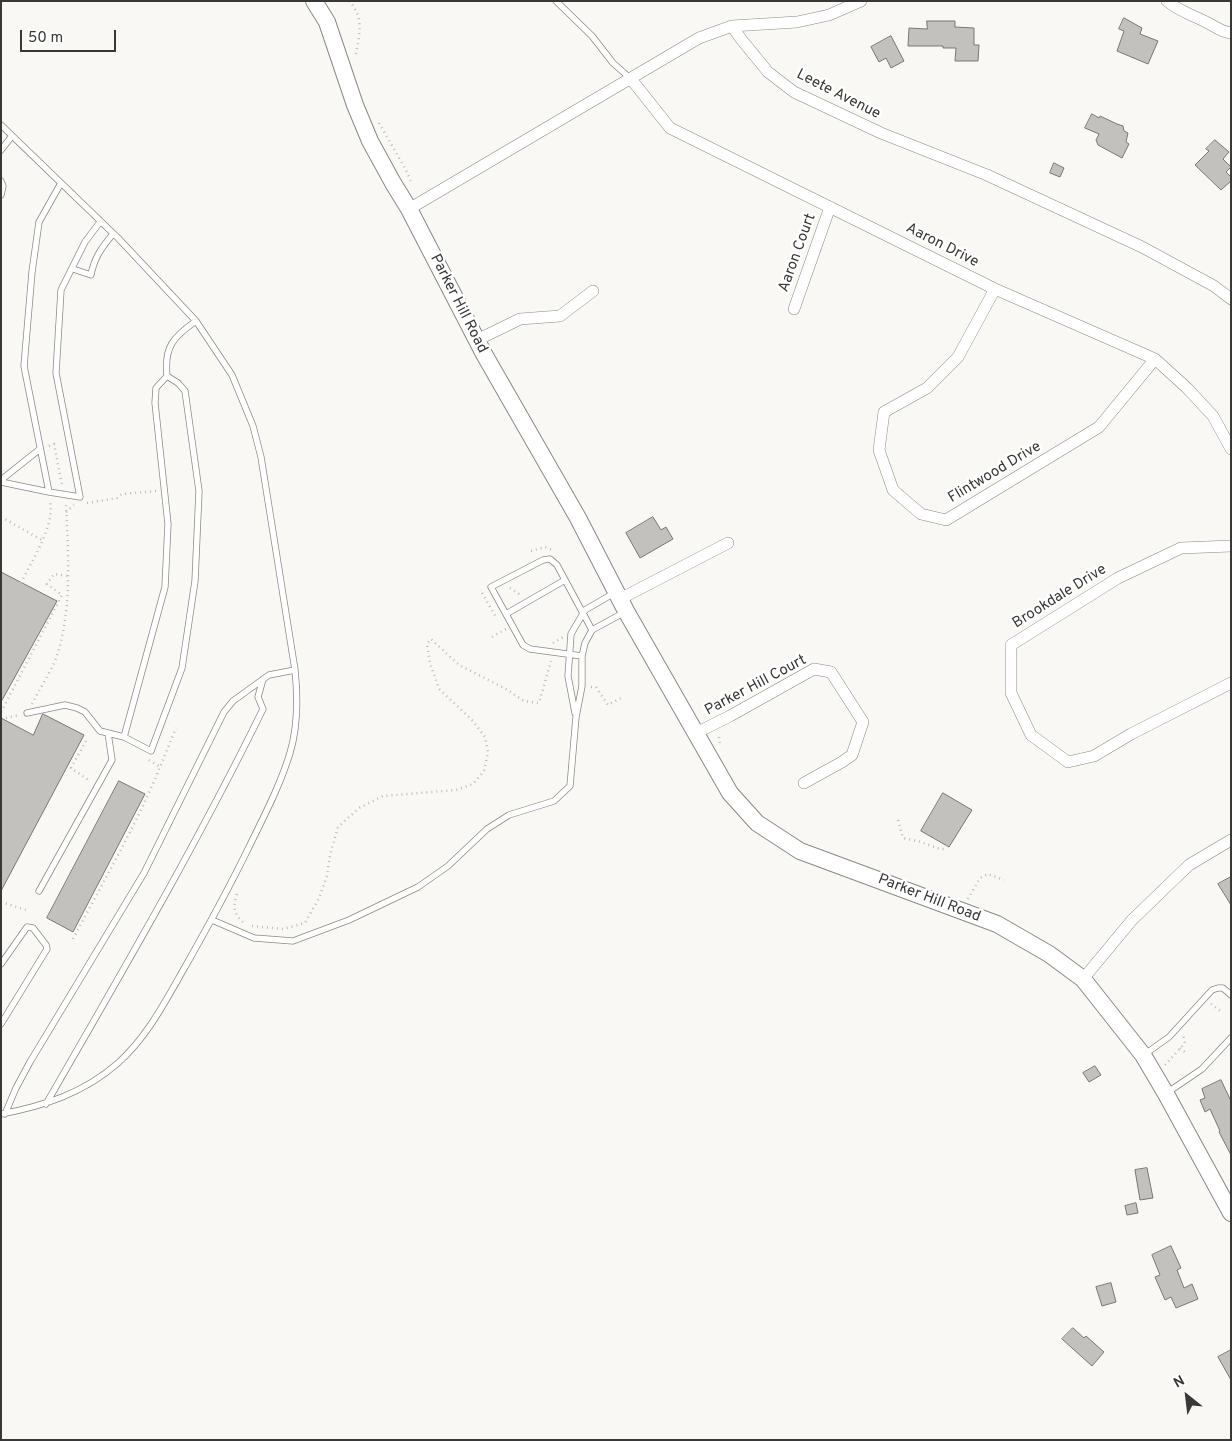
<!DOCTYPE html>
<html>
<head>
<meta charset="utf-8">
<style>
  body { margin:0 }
  #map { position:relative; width:1232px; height:1441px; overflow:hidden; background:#faf8f5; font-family:Overpass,sans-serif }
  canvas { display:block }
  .frame { position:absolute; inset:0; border:2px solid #393837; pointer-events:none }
  .north { position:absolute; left:1162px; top:1371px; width:50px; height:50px; -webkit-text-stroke:4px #fff; paint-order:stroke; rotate:331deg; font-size:14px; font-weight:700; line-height:20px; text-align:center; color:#393837 }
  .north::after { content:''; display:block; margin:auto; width:18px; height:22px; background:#393837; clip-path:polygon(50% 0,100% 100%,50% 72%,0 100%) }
  .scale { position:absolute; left:20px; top:30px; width:96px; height:22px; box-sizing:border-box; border:2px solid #393837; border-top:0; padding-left:6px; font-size:15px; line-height:18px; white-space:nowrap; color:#393837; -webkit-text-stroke:4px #fff; paint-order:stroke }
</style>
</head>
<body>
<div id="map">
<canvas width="1232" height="1441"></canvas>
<div class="frame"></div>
<div class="north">N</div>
<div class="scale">50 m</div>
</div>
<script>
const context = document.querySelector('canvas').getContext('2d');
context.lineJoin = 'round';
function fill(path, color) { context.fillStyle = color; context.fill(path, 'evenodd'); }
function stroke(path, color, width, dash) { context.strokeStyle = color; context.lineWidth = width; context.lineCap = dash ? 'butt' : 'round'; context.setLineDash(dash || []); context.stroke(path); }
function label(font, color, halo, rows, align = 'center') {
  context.font = font + ' Overpass,sans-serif'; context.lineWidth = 5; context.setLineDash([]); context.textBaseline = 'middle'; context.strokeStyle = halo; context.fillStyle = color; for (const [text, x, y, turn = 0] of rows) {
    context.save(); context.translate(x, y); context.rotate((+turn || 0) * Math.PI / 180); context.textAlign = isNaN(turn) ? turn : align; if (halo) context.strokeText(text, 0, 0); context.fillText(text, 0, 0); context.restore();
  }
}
const building = new Path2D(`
  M1124,18L1142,28L1140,34L1158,41L1148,64L1117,51L1124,31L1119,29Z
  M927,21H955V27L974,28V45H979L978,61H955L956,48H943V46H908L909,28L927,29Z
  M891,36L904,61L891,68L886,58L879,62L871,47Z
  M1092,114L1099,118L1100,116L1117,124L1123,126L1124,131L1128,133L1126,142L1129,144L1122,158L1098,145L1096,140L1099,134L1085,128Z
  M1215,140L1229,152L1223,159L1231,167L1226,172L1231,177V181L1221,190L1195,165L1209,151L1206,149Z
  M1054,163L1064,168L1060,177L1050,173Z
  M653,517L661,530L666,527L673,539L640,558L626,533Z
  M1,572L57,601L1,702Z
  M43,714L84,735L1,891V718L33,735Z
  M119,781L145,794L73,932L47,918Z
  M943,793L972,810L949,847L921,831Z
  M1231,877V905L1218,884Z
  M1095,1066L1101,1075L1089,1082L1083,1073Z
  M1221,1080L1231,1101V1155L1219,1132L1220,1131L1210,1109L1205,1112L1200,1100L1205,1098L1202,1089Z
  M1147,1168L1153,1198L1140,1200L1135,1170Z
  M1136,1203L1138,1213L1127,1215L1125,1206Z
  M1171,1246L1181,1268L1177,1270L1184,1288L1192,1284L1198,1299L1176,1308L1171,1297L1165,1300L1155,1277L1160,1275L1152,1255Z
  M1111,1283L1116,1302L1102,1306L1096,1287Z
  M1073,1328L1084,1338L1086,1336L1104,1352L1092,1366L1062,1339Z
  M1231,1350V1380L1218,1357Z`);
fill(building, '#c2c1be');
stroke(building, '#787774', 1);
const lane = new Path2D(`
  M556,1L592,36L613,63L631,79
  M1,125L118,238L196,321L232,375L253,426L261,457L295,670C298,698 298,726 290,753C280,786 264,816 249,847C228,890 205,932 181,974C163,1006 145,1039 118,1063C84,1093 44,1106 1,1114
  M1,150L12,136
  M1,181L3,186L1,195
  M73,269L91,275C94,258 102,247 113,234
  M167,376L178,383L185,391L199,491L195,581L182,668L151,751L124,737L165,587L168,524L155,403L156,388L167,376C164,347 173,337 196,321
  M1,480L40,449
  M1,482L49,492L24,366L32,272L39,222L61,183
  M49,492L80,497L56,373L61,290L85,242L100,222
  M506,614L565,580
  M582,656L530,649L523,645L491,587L543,560L550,559L557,565L592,630
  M27,713L65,705L77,708L85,712L100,731L124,737
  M575,713L568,676L571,634L585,610L616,592
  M39,891L112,760L108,733
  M212,920L254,938L293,941L349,920L418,887L448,866L487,829L509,815L554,801L570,786L576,717L582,686V656L585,643L592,630L625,612
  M1,964L27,927L33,928L46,945L47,949L1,1024
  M1145,1054L1169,1037L1212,990L1218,988H1223L1231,995
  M1168,1092L1202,1069L1231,1038
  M46,1104C121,974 197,844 263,709L258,697L263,679
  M5,1114L16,1088L30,1062L144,873L224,712L233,701L269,675L295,670`);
const street = new Path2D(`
  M1167,1C1179,11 1192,15 1206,22C1217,27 1218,31 1231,33
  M732,26L797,22L829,15L861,1
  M631,79L670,128L995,289L1155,359L1187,388L1213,416L1231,449
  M409,209L699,38L732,26L741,39L768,72L794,92L881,133L987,175L1142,247L1214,286L1231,299
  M995,289L958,357L927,388L884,412L879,450L893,490L921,514L946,520L1099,427L1155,359
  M794,309L830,207
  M477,340L520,319L560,316L593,291
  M1231,546L1181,548L1118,578L1011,645V693L1031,735L1068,762L1094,756L1131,734L1231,683
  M620,599L728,543
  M696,733L730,716L814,669L831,672L863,722L852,755L842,762L804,783
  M1083,979L1132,920L1189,865L1231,840`);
const secondary = new Path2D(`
  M314,1L327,22L355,105L370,141L393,183L409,209L484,354L578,518L626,611L730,793L757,823L800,851L997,924L1049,954L1083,979L1143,1055L1166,1094L1231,1213`);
stroke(lane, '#8a8986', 7);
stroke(street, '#8a8986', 12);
stroke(secondary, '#8a8986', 18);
stroke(new Path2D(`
  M349,1C365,17 359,38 355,58
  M379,123L406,170L412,184
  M49,446L54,444L62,485
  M87,503L117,498L122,494L157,491
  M66,512L74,505
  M1,517L42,540
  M531,551L545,547L552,550
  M21,583C32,560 55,526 50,501
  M510,588L522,596
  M482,593L496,617
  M492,637L506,629
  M553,643L563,637
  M591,687H596L608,705L623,697
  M32,704C41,686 54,668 59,649C72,602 68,552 66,504
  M1,712L62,595L47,584L54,574L68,576
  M1,719L20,715
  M719,737L720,746
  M86,741L71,768L90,781
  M149,760L160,767L176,728
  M898,820L903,838L918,841L940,849H944L947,846
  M237,894C233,906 233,913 243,922
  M968,899L980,878L988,874L1004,880
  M1,902L26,910
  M252,926L283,929L305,923L319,898L327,876L330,855L338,827L359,808L383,796L456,790L473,784L484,771L488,752L485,737L472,720L439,689L430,663L427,644L431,639L459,665L506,689L524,701L539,703L551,661
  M73,939C103,882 136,826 160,767
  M1211,1004L1223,1013
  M1180,1048L1186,1053
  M1165,1065L1185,1043L1183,1034`), '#bdbbb9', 2.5, [1, 4]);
stroke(lane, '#fff', 5.5);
stroke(street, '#fff', 11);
stroke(secondary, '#fff', 16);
label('15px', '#393837', '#fff', [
  ["Leete Avenue",838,95,27],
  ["Aaron Drive",942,246,27],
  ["Aaron Court",798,253,-70],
  ["Parker Hill Road",458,304,63],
  ["Flintwood Drive",995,473,-31],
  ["Brookdale Drive",1060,597,-32],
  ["Parker Hill Court",756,686,-28],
  ["Parker Hill Road",929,899,21]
]);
</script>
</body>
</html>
